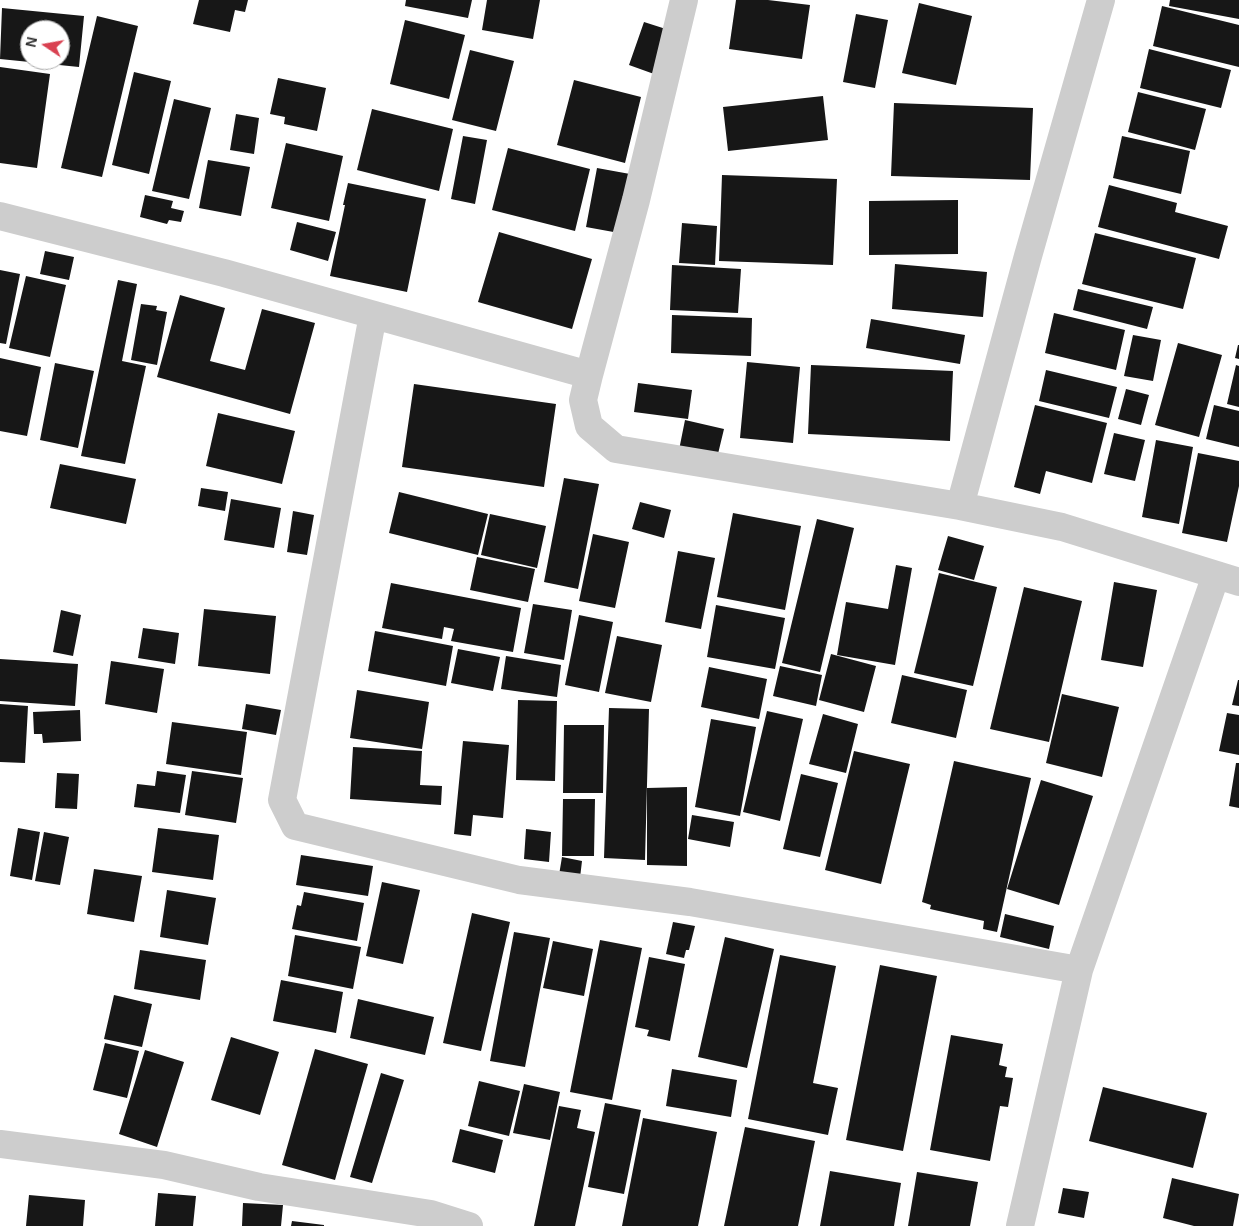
<!DOCTYPE html>
<html>
<head>
<meta charset="utf-8">
<style>
  body { margin:0 }
  #map { position:relative; width:1239px; height:1226px; overflow:hidden; background:#fff; font-family:Helvetica,sans-serif }
  canvas { display:block }
  .north { position:absolute; left:20px; top:20px; width:50px; height:50px; box-sizing:border-box; background:#fff; border:1px solid #acacac; border-radius:50%; rotate:282deg; font-size:14px; font-weight:700; line-height:20px; text-align:center; color:#303030 }
  .north::after { content:''; display:block; margin:auto; width:18px; height:22px; background:#d94151; clip-path:polygon(50% 0,100% 100%,50% 72%,0 100%) }
</style>
</head>
<body>
<div id="map">
<canvas width="1239" height="1226"></canvas>
<div class="north">N</div>
</div>
<script>
const context = document.querySelector('canvas').getContext('2d');
context.lineJoin = 'round';
function fill(path, color) { context.fillStyle = color; context.fill(path, 'evenodd'); }
function stroke(path, color, width, dash) { context.strokeStyle = color; context.lineWidth = width; context.lineCap = dash ? 'butt' : 'round'; context.setLineDash(dash || []); context.stroke(path); }
fill(new Path2D(`
  M199,0H248L245,12L235,10L230,32L193,24Z
  M406,0H472L468,18L405,6Z
  M487,0H540L533,39L482,30Z
  M736,0H768L810,5L802,59L729,49Z
  M1170,0H1239V19L1169,6Z
  M919,3L972,16L956,85L902,73Z
  M1162,6L1239,25V67L1153,46Z
  M2,8L84,16L79,67L0,59ZM30,30H60V60H30Z
  M856,14L888,20L875,88L843,82Z
  M97,16L138,26L102,177L61,168Z
  M405,20L465,35L449,99L390,84Z
  M644,22L669,30L654,74L629,65Z
  M1149,49L1231,70L1221,108L1140,88Z
  M470,50L514,61L496,131L452,120Z
  M0,67L50,74L37,168L0,163Z
  M134,72L171,81L149,174L112,165Z
  M278,78L326,88L317,131L284,124L285,117L270,114Z
  M574,80L641,97L625,163L557,145Z
  M1138,92L1206,109L1195,150L1128,132Z
  M823,96L828,140L728,151L723,107Z
  M174,99L211,108L189,199L152,191Z
  M894,103L1033,108L1030,180L891,176Z
  M372,109L453,129L439,191L357,170Z
  M236,114L259,118L254,154L230,150Z
  M463,136L487,140L475,204L451,199Z
  M1122,136L1190,151L1181,194L1113,178Z
  M286,143L343,156L329,221L271,208Z
  M508,148L590,169L575,231L492,210Z
  M208,160L250,167L241,216L199,208Z
  M597,168L630,174L619,233L586,227Z
  M722,175L837,179L833,265L719,261Z
  M348,183L426,199L407,292L330,276L345,205H343Z
  M1109,185L1177,203L1175,212L1228,226L1219,259L1098,227Z
  M145,195L173,201L171,208L184,211L181,222L169,220L167,224L140,217Z
  M958,200V254L869,255V201Z
  M297,222L336,232L328,261L290,250Z
  M682,223L717,226L715,265L679,263Z
  M499,232L592,259L572,329L478,302Z
  M1095,233L1196,258L1183,309L1082,284Z
  M45,251L74,257L69,280L40,274Z
  M895,264L987,272L983,317L892,309Z
  M672,265L741,269L738,313L670,310Z
  M0,270L20,274L6,344L0,343Z
  M26,276L66,285L50,357L9,348Z
  M118,280L137,284L122,361L146,366L125,464L81,456Z
  M1078,289L1153,307L1147,329L1073,310Z
  M180,295L225,308L210,361L245,370L262,309L315,323L290,414L157,377Z
  M141,304L157,306L156,310L167,312L157,365L131,360Z
  M1054,313L1125,330L1116,370L1045,353Z
  M672,315L752,318L751,356L671,353Z
  M871,319L965,335L960,364L866,348Z
  M1133,335L1161,340L1153,381L1124,376Z
  M1178,343L1222,355L1199,437L1155,425Z
  M1238,345H1239V359L1235,358Z
  M0,358L41,367L27,436L0,431Z
  M747,362L800,367L793,443L740,438Z
  M55,363L94,371L78,448L40,440Z
  M811,365L953,371L950,441L808,434Z
  M1236,365L1239,366V407L1227,404Z
  M1046,370L1117,387L1109,418L1039,401Z
  M638,383L692,390L688,419L634,412Z
  M414,384L556,404L544,487L402,467Z
  M1126,389L1149,395L1141,425L1118,419Z
  M1035,405L1107,423L1092,483L1046,471L1040,494L1014,487Z
  M1214,405L1239,411V447L1206,439Z
  M218,413L295,431L282,484L206,466Z
  M685,420L724,429L717,458L679,450Z
  M1114,433L1145,440L1135,481L1104,474Z
  M1156,440L1193,447L1179,524L1142,517Z
  M1198,453L1239,461V486L1227,542L1182,533Z
  M60,464L136,479L126,524L50,508Z
  M564,478L599,484L578,589L544,582Z
  M201,488L228,492L225,511L198,506Z
  M399,492L488,514L478,555L389,533Z
  M231,499L281,508L274,548L224,540Z
  M640,502L671,510L664,538L632,529Z
  M293,511L314,515L307,555L287,552Z
  M733,513L801,526L785,610L717,597Z
  M490,514L546,526L537,568L481,555Z
  M817,519L854,528L820,672L782,663Z
  M593,534L629,542L615,608L579,601Z
  M948,536L984,546L974,580L938,570Z
  M678,551L715,558L701,629L665,622Z
  M477,557L535,569L528,602L470,590Z
  M896,565L912,568L895,665L837,655L846,602L888,609Z
  M939,573L997,587L973,686L914,673Z
  M1114,582L1157,590L1143,667L1101,660Z
  M391,583L521,608L513,652L451,641L454,629L444,627L442,639L382,628Z
  M1024,587L1082,601L1049,742L990,729Z
  M533,604L572,610L564,660L524,653Z
  M716,605L785,618L775,669L707,657Z
  M204,609L276,616L270,674L198,666Z
  M61,610L81,615L73,656L53,652Z
  M579,615L613,622L599,692L565,685Z
  M143,628L179,633L175,664L138,658Z
  M375,631L453,646L446,686L368,671Z
  M617,636L662,645L651,702L605,693Z
  M458,649L500,657L493,691L451,683Z
  M831,654L876,666L864,712L819,700Z
  M506,656L561,665L557,697L501,689Z
  M0,659L78,664L75,706L0,701Z
  M111,661L164,669L157,713L105,704Z
  M780,666L822,675L816,706L773,696Z
  M709,667L767,679L759,719L701,707Z
  M902,675L967,690L956,738L891,723Z
  M1238,680H1239V706L1232,705Z
  M357,690L429,702L422,749L350,738Z
  M1062,694L1119,707L1102,777L1046,763Z
  M518,700L557,701L555,781L516,780Z
  M0,704L28,706L25,763L0,762Z
  M246,704L281,710L276,735L242,729Z
  M609,708L649,709L645,860L604,858Z
  M80,710L81,741L43,743L42,734H34L33,712Z
  M767,711L803,719L780,821L743,812Z
  M1227,713L1239,715V755L1219,751Z
  M823,714L858,724L846,773L809,764Z
  M711,719L756,727L740,816L695,807Z
  M172,722L247,732L241,775L166,764Z
  M564,725H604L603,793H563Z
  M463,741L509,745L503,818L473,815L471,836L454,834Z
  M353,747L422,751L420,785L442,786L441,805L350,799Z
  M854,751L910,764L881,884L825,870Z
  M954,761L1031,778L997,932L983,929L984,921L930,909L931,905L922,902Z
  M1236,763H1239V808L1229,806Z
  M157,771L186,775L180,813L134,807L137,784L155,786Z
  M192,771L243,778L236,823L185,815Z
  M57,773L79,774L77,809L55,808Z
  M801,774L838,783L820,857L783,849Z
  M1041,780L1093,796L1059,905L1007,889Z
  M687,787V866L647,865V788Z
  M563,799H595L594,856H562Z
  M692,815L734,822L730,847L688,839Z
  M18,828L40,832L32,880L10,876Z
  M158,828L219,835L213,880L152,872Z
  M526,829L551,832L549,862L524,859Z
  M44,832L69,837L60,885L35,881Z
  M301,855L373,866L368,896L296,885Z
  M562,857L582,861L580,878L559,875Z
  M94,869L142,876L134,922L87,914Z
  M382,882L420,890L403,964L366,956Z
  M167,890L216,898L208,945L160,937Z
  M304,892L364,903L357,941L292,929L297,905L301,906Z
  M472,913L510,922L481,1051L443,1043Z
  M1005,914L1054,926L1049,949L1000,937Z
  M673,922L695,926L689,950H686L684,958L666,954Z
  M514,932L550,938L525,1067L490,1061Z
  M295,935L361,947L353,989L288,976Z
  M725,937L774,949L747,1068L698,1057Z
  M600,940L642,948L612,1100L570,1092Z
  M553,941L593,949L584,996L543,988Z
  M140,950L206,960L200,1000L134,989Z
  M780,955L836,966L813,1083L838,1088L828,1135L748,1119Z
  M649,957L685,964L670,1041L647,1036L649,1030L635,1027Z
  M880,965L937,976L903,1151L846,1140Z
  M281,980L343,992L336,1033L273,1021Z
  M114,995L152,1004L142,1047L104,1039Z
  M358,999L434,1017L425,1055L350,1038Z
  M951,1035L1003,1044L999,1065L1007,1067L1005,1077L1013,1078L1008,1107L1000,1106L990,1161L930,1150Z
  M231,1037L279,1052L260,1115L211,1100Z
  M105,1043L139,1051L127,1098L93,1090Z
  M315,1049L368,1064L335,1180L282,1165Z
  M145,1050L184,1062L157,1147L119,1134Z
  M672,1069L737,1080L731,1117L666,1106Z
  M381,1073L404,1080L372,1183L350,1177Z
  M479,1081L520,1091L509,1136L468,1126Z
  M524,1084L560,1092L550,1140L513,1133Z
  M1103,1087L1207,1113L1193,1168L1089,1141Z
  M605,1103L641,1110L624,1194L588,1187Z
  M559,1106L581,1110L577,1128L595,1132L575,1226H534Z
  M643,1118L717,1132L698,1226H622Z
  M745,1127L815,1141L798,1226H724Z
  M460,1129L503,1140L495,1173L452,1162Z
  M830,1171L901,1183L894,1226H820Z
  M917,1172L978,1182L970,1226H908Z
  M1172,1178L1239,1194L1233,1226H1194L1163,1218Z
  M1063,1188L1089,1192L1084,1218L1058,1213Z
  M158,1193L196,1196L193,1226H155Z
  M29,1195L85,1200L83,1226H26Z
  M243,1203L283,1205L281,1226H242Z
  M292,1221L324,1225V1226H291Z`), '#171717');
stroke(new Path2D(`
  M684,0L636,200L589,375L583,400L589,426L616,449L960,506L1062,527L1239,582
  M0,216L224,273L589,375
  M373,315L282,800L295,826L519,880L690,902L1079,970
  M960,506L1028,256L1101,0
  M0,1144L164,1165L259,1187L431,1214L469,1226
  M1020,1226L1079,970L1216,575`), '#cdcdcd', 28);
</script>
</body>
</html>
